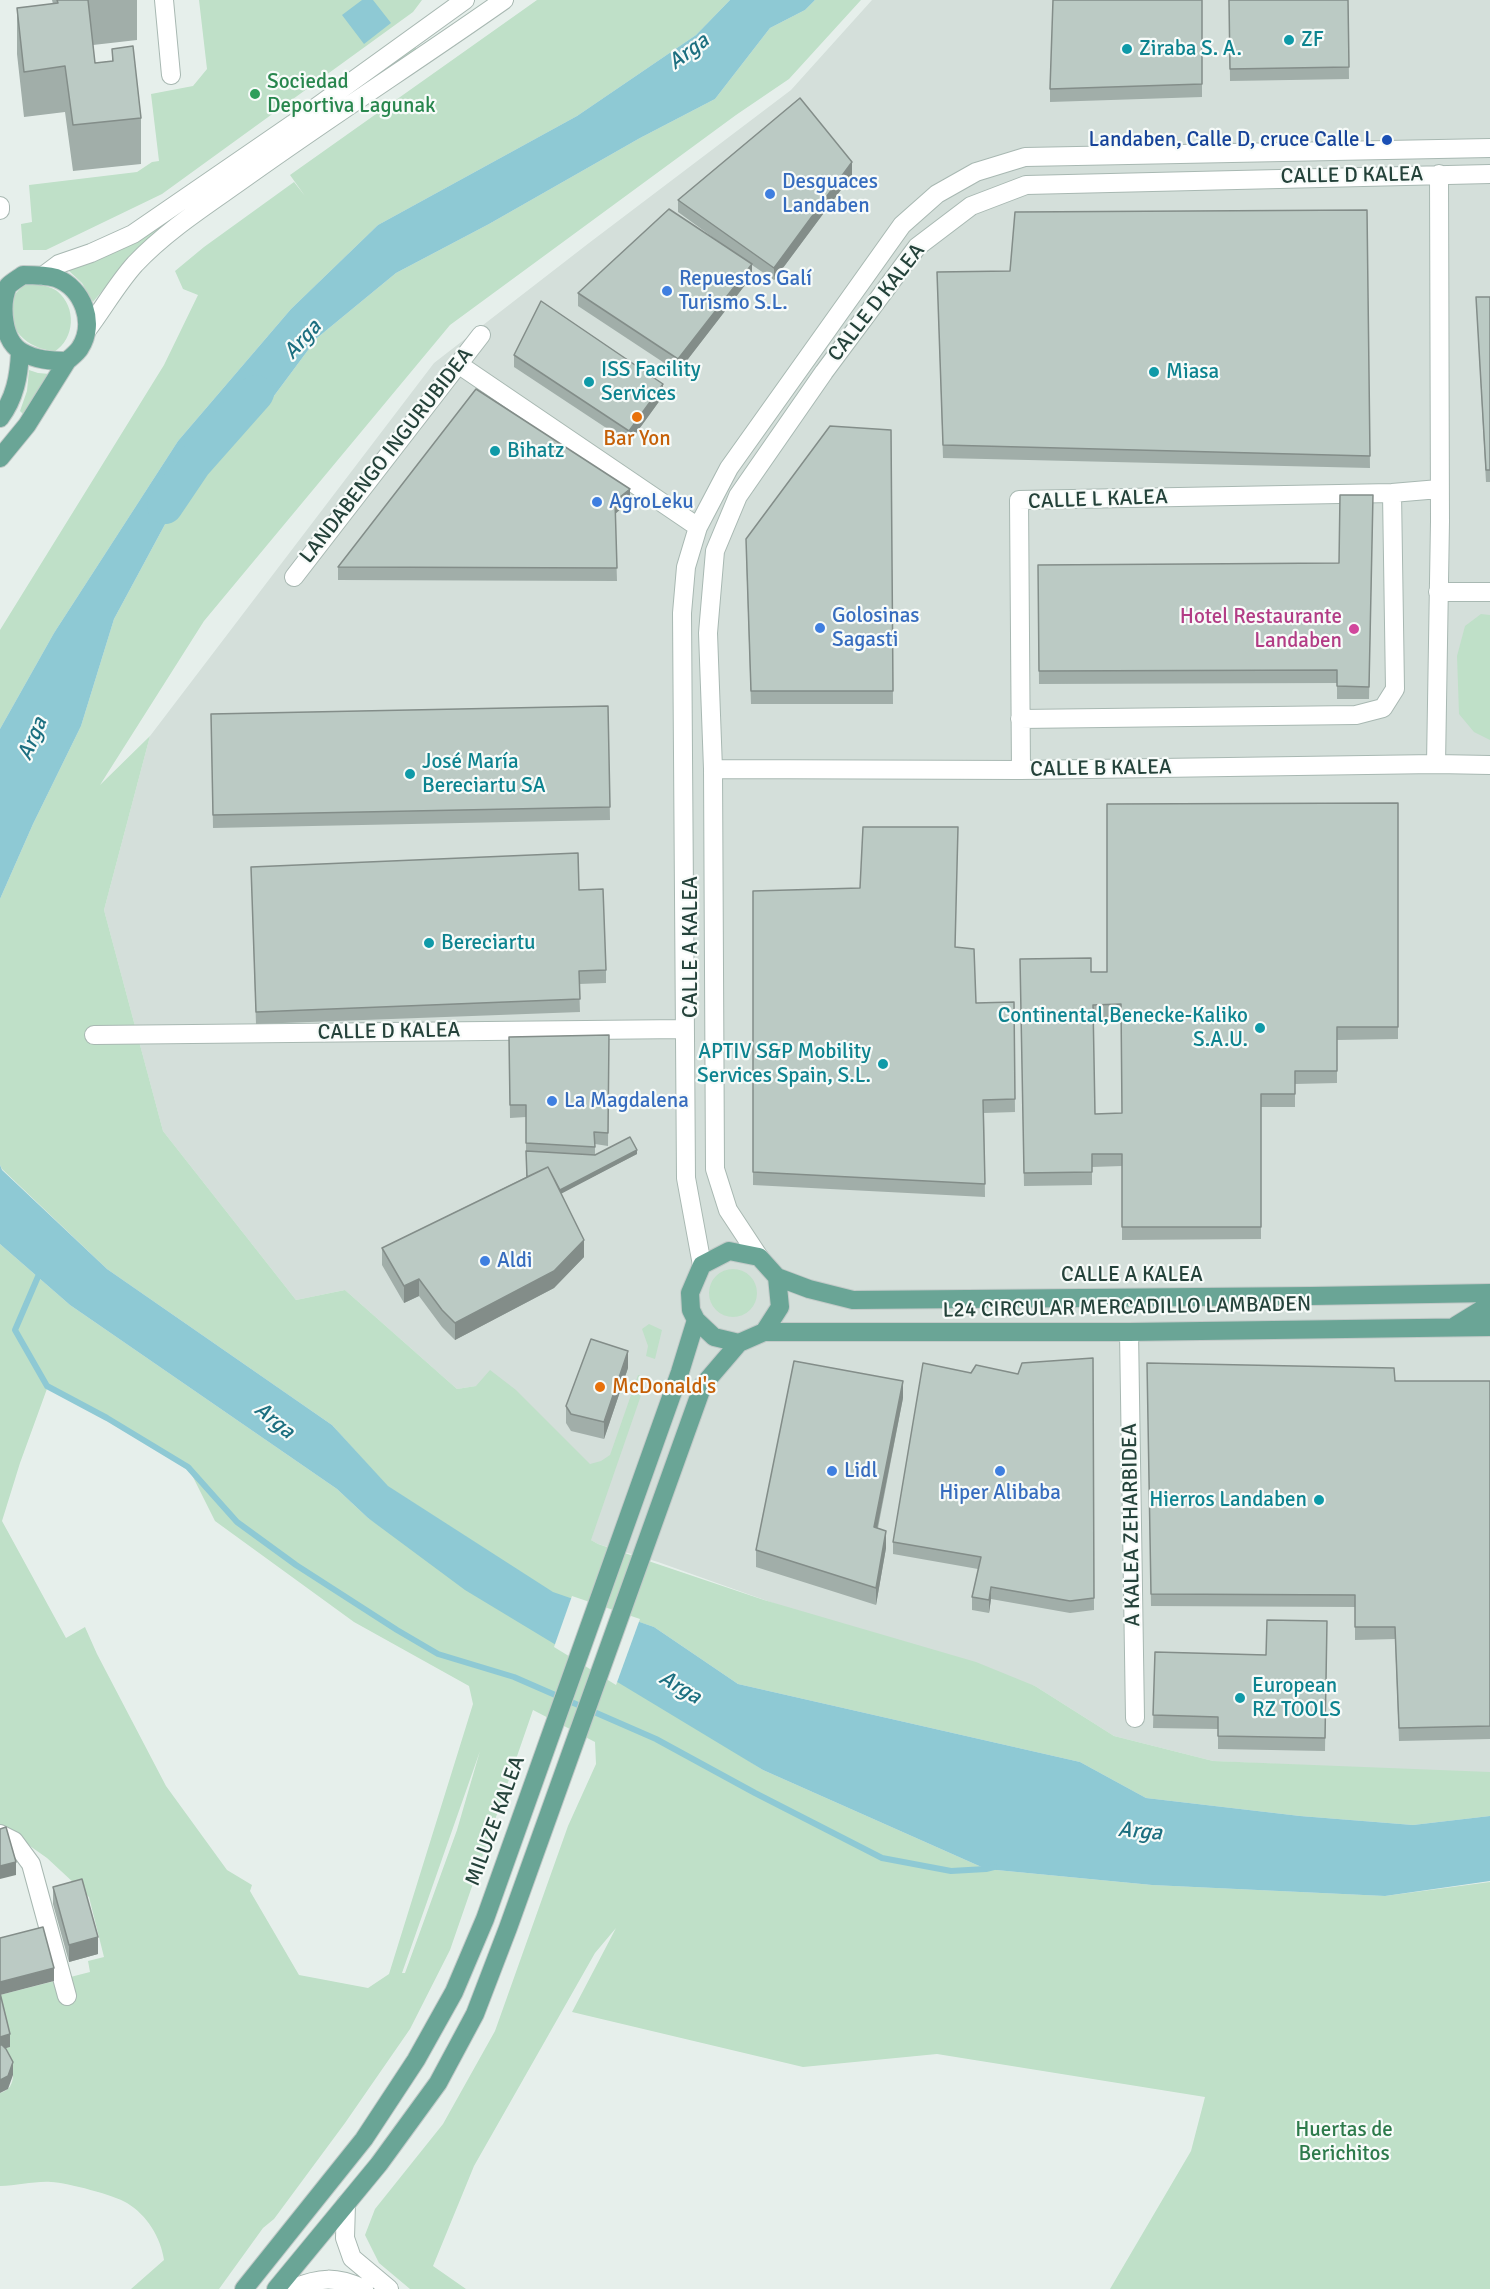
<!DOCTYPE html>
<html>
<head>
<meta charset="utf-8">
<style>
  body { margin:0 }
  canvas { display:block; background:#e6efeb }
</style>
</head>
<body>
<canvas width="1490" height="2289"></canvas>
<script>
const context = document.querySelector('canvas').getContext('2d');
context.lineJoin = 'round';
function fill(path, color) { context.fillStyle = color; context.fill(path, 'evenodd'); }
function stroke(path, color, width, dash) { context.strokeStyle = color; context.lineWidth = width; context.lineCap = dash ? 'butt' : 'round'; context.setLineDash(dash || []); context.stroke(path); }
function label(font, color, halo, rows, align = 'center') {
  context.font = font + ' Signika,sans-serif'; context.lineWidth = 4.5; context.setLineDash([]); context.textBaseline = 'middle'; context.strokeStyle = halo; context.fillStyle = color; for (const [text, x, y, turn = 0] of rows) {
    context.save(); context.translate(x, y); context.rotate((+turn || 0) * Math.PI / 180); context.textAlign = isNaN(turn) ? turn : align; if (halo) context.strokeText(text, 0, 0); context.fillText(text, 0, 0); context.restore();
  }
}
fill(new Path2D(`
  M872,0H1490V1774L1213,1761L1114,1736L1035,1686L843,1628L658,1562L598,1544L591,1540L476,1386L457,1389L345,1290L296,1300L163,1131L104,910L150,736L434,363L589,243L791,90Z`), '#d4dfda');
fill(new Path2D(`
  M199,0H422L413,12L162,194L46,250H23L21,224L32,222L29,185L137,172L152,162L159,161L151,94L193,86L207,69Z
  M537,0H730L696,35L577,116L378,225L291,309L178,441L54,633L0,729V630L164,365L198,295L183,289L175,271L204,247L294,182L305,196L290,175Z
  M815,0H861L789,79L736,115L450,325L204,621L100,785L150,736L104,910L163,1131L296,1300L345,1290L457,1389L476,1386L490,1370L516,1390L590,1464L601,1461L610,1455L638,1375L647,1378L591,1540L598,1544L764,1600L976,1662L1035,1686L1114,1736L1213,1761L1490,1772V1816L1413,1825L1300,1816L1146,1798L1080,1762L738,1684L654,1627L553,1593L387,1486L332,1425L107,1269L2,1169L0,1165V899L33,824L81,726L114,619L170,515L204,441L268,404L317,338L396,273L489,224L640,138L715,99L770,28L805,10Z
  M415,46L417,51L108,284L93,302L82,283L68,270Z
  M35,282C42,285 51,287 57,291C77,307 75,339 54,352C43,349 33,347 24,339C3,322 7,286 35,282Z
  M29,370L38,373L50,374L24,415L20,411L27,391Z
  M1481,614L1490,615V740L1474,732L1459,714L1457,656L1465,626Z
  M0,1244L70,1305L337,1489L368,1518L763,1770L986,1869L1152,1885L1385,1896L1490,1882V2289H1110L1191,2151L1205,2097L937,2054L803,2067L572,2012L616,1928L595,1953L474,2166L433,2266L466,2289H410L379,2263L365,2235L375,2209L443,2124L495,2031L568,1826L596,1764L595,1742L533,1710L450,1950L410,2029L345,2123L274,2219L263,2228L219,2289H131L164,2260C161,2238 147,2215 127,2203C114,2195 68,2183 51,2182C34,2181 17,2186 0,2186V2093C9,2091 13,2084 13,2075L0,2050L10,2047L0,1995L90,1972L88,1961L104,1957L89,1897L47,1858L0,1825ZM48,1386L188,1467L215,1521L354,1622L469,1686L473,1704L389,1974L368,1988L299,1975L250,1891L252,1885L227,1870L166,1786L97,1654L85,1627L66,1638L2,1521L20,1463ZM480,1751L457,1830L405,1973H402Z
  M709 1293a24 24 0 1 1 48 0a24 24 0 1 1-48 0Z
  M649,1324L662,1330L655,1359L646,1356L648,1346L642,1329Z`), '#bfe0c8');
fill(new Path2D(`
  M362,0H373L391,23L364,44L342,15Z
  M730,0H815L805,10L770,28L715,99L640,138L489,224L396,273L317,338L268,404L204,441L170,515L114,619L81,726L33,824L0,899V729L54,633L178,441L291,309L378,225L577,116L696,35Z
  M0,1165L2,1170L107,1269L332,1425L388,1486L553,1592L654,1627L738,1684L1080,1762L1146,1798L1300,1816L1413,1825L1490,1816V1881L1385,1896L1152,1885L986,1869L763,1770L465,1590L368,1518L337,1489L70,1305L0,1244Z`), '#8ec9d4');
fill(new Path2D(`
  M572,1596L640,1619L616,1685L554,1647Z`), '#e6efeb');
stroke(new Path2D(`
  M40,1272L15,1330L47,1386L107,1418L188,1467L237,1522L296,1565L397,1630L438,1654L514,1677L656,1739L755,1793L882,1858L951,1871L986,1869L994,1867`), '#8ec9d4', 6);
stroke(new Path2D(`
  M165,506L194,463L256,393`), '#8ec9d4', 36);
const minor = new Path2D(`
  M164,0L171,75
  M0,206V210
  M43,276L59,264L91,253L133,234L293,124L465,0
  M87,330C103,309 117,284 135,264C168,229 210,203 249,175C333,115 420,59 504,0
  M458,364L698,527
  M294,577L481,335
  M1438,592H1490
  M1020,719L1356,715L1383,708L1395,689L1392,493
  M1436,764L1440,521L1439,174
  M713,769L1021,770L1436,764L1490,765
  M1021,770L1019,500L1392,493L1439,489
  M94,1035L684,1029
  M759,1257L728,1210L715,1169L713,769L708,633L715,551L738,496L824,372L917,247L971,206L1026,185L1490,174
  M702,1265L686,1178L682,613L686,567L698,527L729,468L902,225L937,194L976,172L1025,157L1490,148
  M1129,1332L1135,1718
  M0,1834L14,1841L31,1864L67,1996
  M346,2204L345,2238L352,2258L389,2289
  M291,2289C320,2277 336,2276 364,2289`);
const major = new Path2D(`
  M23,275C34,275 45,275 56,278C83,288 96,323 80,348C77,353 71,357 67,361C51,361 36,360 22,352C2,341 0,304 8,286C12,282 19,278 23,275Z
  M0,418C15,398 19,376 20,352
  M0,458L27,425L67,361
  M729,1251L759,1257L777,1277L780,1307L764,1332L739,1343L714,1337L696,1320L691,1310L690,1293L702,1265Z
  M777,1277L809,1289L853,1300L1311,1296L1490,1293
  M1455,1326L1481,1310H1490
  M764,1332H1129L1490,1327
  M244,2289L364,2139L416,2060L454,1992L485,1919L680,1372L696,1320
  M276,2289L379,2164L438,2083L475,2014L508,1928L703,1385L739,1343`);
stroke(minor, '#a8b8b2', 20);
stroke(major, '#c2cac8', 20);
stroke(minor, '#fff', 18);
stroke(major, '#6aa596', 18);
fill(new Path2D(`
  M52,0H137V40L93,45L95,63L112,61V49L141,118V164L73,171L65,112L24,117L17,54V8L53,4Z
  M1202,0V97L1050,102V89Z
  M1229,0H1348L1349,79L1230,81Z
  M852,175L774,280L752,265V276L678,372L578,306V293L729,249L678,212V200Z
  M1367,210L1370,468L943,458L937,272L1010,271Z
  M1476,297H1490V482H1486Z
  M514,355L663,396L629,443L514,367Z
  M891,430L893,704H751L746,552Z
  M1373,495L1369,699H1337V683L1039,684L1038,565L1339,563Z
  M630,501L615,514L617,581L338,580V567Z
  M608,706L610,820L213,828L211,714Z
  M1398,803V1039L1337,1040V1083L1295,1084V1107H1261V1239L1122,1240V1166L1092,1167V1185L1024,1186L1020,959L1091,972H1107ZM1121,1017L1122,1113L1095,1114L1093,1018Z
  M251,867L579,890L606,970V983L579,984L580,1012L256,1024Z
  M753,891L955,947L976,1003L1014,1002L1015,1112L984,1113L985,1197L753,1185Z
  M609,1035L608,1146L595,1144V1155L637,1154L561,1193L584,1257L554,1288L455,1340L442,1327L419,1296L404,1303L382,1265V1248L526,1177V1117L510,1118L509,1037Z
  M1093,1358L1094,1610L1070,1613L991,1599L989,1613L972,1610V1597L978,1569L893,1554V1542L971,1373L1018,1374Z
  M1147,1363L1395,1381H1490V1739L1399,1741L1395,1639L1355,1640V1607L1151,1606Z
  M628,1368L604,1439L571,1431L566,1423V1406Z
  M903,1398L878,1528L886,1548L876,1605L756,1567V1550Z
  M1327,1621L1325,1751L1218,1749V1729L1153,1728L1155,1652L1266,1655Z
  M53,1887L98,1954L69,1962L53,1904Z`), '#a1aea9');
fill(new Path2D(`
  M852,162V175L774,280V268Z
  M752,264V276L678,372V359Z
  M663,384V396L629,443V431Z
  M630,489V501L615,514V501Z
  M637,1150V1154L555,1197V1192Z
  M584,1240V1257L554,1288L455,1340V1323Z
  M419,1279V1296L404,1303V1286Z
  M628,1351V1368L604,1439V1422Z
  M903,1381V1398L874,1544V1527Z
  M886,1531V1548L876,1605V1588Z
  M991,1587V1599L989,1613V1600Z
  M16,1862V1875L0,1879V1866Z
  M98,1937V1954L69,1962V1945Z
  M54,1968V1981L0,1995V1982Z
  M10,2034V2047L0,2050V2037Z
  M13,2062V2075L8,2089L0,2093V2080Z`), '#838d89');
const building = new Path2D(`
  M57,0H88L95,63L113,61L112,49L133,46L141,118L73,125L65,66L24,72L17,8L58,3Z
  M1053,0H1202V84L1050,89Z
  M1229,0H1348L1349,67L1230,69Z
  M800,98L852,162L774,268L678,200Z
  M669,209L752,264L678,359L578,293Z
  M1367,210L1370,456L943,445L937,272L1010,271L1015,212Z
  M1476,297H1490V470H1486Z
  M541,301L663,384L629,431L514,355Z
  M476,389L630,489L615,501L617,568L338,567Z
  M830,426L891,430L893,691H751L746,539Z
  M1340,495H1373L1369,687L1337,686V670L1039,671L1038,565L1339,563Z
  M608,706L610,807L213,815L211,714Z
  M1398,803V1027H1337V1071H1295V1094H1261V1227H1122V1154H1092V1172L1024,1173L1020,959L1091,958V972H1107V804ZM1121,1004L1122,1113L1095,1114L1093,1005Z
  M863,827H958L955,947L974,949L976,1003L1014,1002L1015,1099L983,1100L985,1184L753,1172V891L860,888Z
  M578,853L579,890L603,889L606,970L579,971L580,999L256,1012L251,867Z
  M609,1035L608,1133L594,1132L595,1147L526,1143V1105H510L509,1037Z
  M630,1137L637,1150L560,1190L548,1167L527,1177L526,1151L595,1155Z
  M548,1167L584,1240L554,1271L455,1323L442,1310L419,1279L404,1286L382,1248Z
  M591,1339L628,1351L604,1422L571,1414L566,1406Z
  M1093,1358L1094,1598L1070,1601L991,1587L989,1600L972,1597L981,1557L893,1542L923,1363L971,1373L976,1365L1018,1374L1022,1363Z
  M794,1361L903,1381L874,1527L886,1531L876,1588L756,1550Z
  M1147,1363L1394,1368L1395,1381H1490V1726L1399,1728L1395,1627H1355V1595L1151,1594Z
  M1267,1620L1327,1621L1325,1738L1218,1736V1717L1153,1715L1155,1652L1266,1655Z
  M6,1827L16,1862L0,1866V1829Z
  M82,1879L98,1937L69,1945L53,1887Z
  M43,1927L54,1968L0,1982V1938Z
  M0,1993L10,2034L0,2037Z
  M0,2045H2L6,2049L13,2062L8,2076L0,2080Z`);
fill(building, '#bbcac4');
stroke(building, '#838d89', 1.5);
for (const [x, y, r, color] of [
  [1289,40,6,"#0f9aa8"],
  [1127,49,6,"#0f9aa8"],
  [255,94,6,"#2e9e5b"],
  [1387,140,6,"#1a4fb4"],
  [770,194,6,"#3f7fe0"],
  [667,291,6,"#3f7fe0"],
  [1154,372,6,"#0f9aa8"],
  [589,382,6,"#0f9aa8"],
  [637,417,6,"#e8710a"],
  [495,451,6,"#0f9aa8"],
  [597,502,6,"#3f7fe0"],
  [820,628,6,"#3f7fe0"],
  [1354,629,6,"#d1479c"],
  [410,774,6,"#0f9aa8"],
  [429,943,6,"#0f9aa8"],
  [1260,1028,6,"#0f9aa8"],
  [883,1064,6,"#0f9aa8"],
  [552,1101,6,"#3f7fe0"],
  [485,1261,6,"#3f7fe0"],
  [600,1387,6,"#e8710a"],
  [832,1471,6,"#3f7fe0"],
  [1000,1471,6,"#3f7fe0"],
  [1319,1500,6,"#0f9aa8"],
  [1240,1698,6,"#0f9aa8"]
]) { const dot = new Path2D(); dot.arc(x, y, r, 0, 2 * Math.PI); context.fillStyle = color; context.fill(dot); stroke(dot, '#f7fbf9', 2); }
label('21px', '#0d838f', '#f7fbf9', [
  ["ZF",1301,40],
  ["Ziraba S. A.",1139,49],
  ["ISS Facility",601,370],
  ["Services",601,394],
  ["Miasa",1166,372],
  ["Bihatz",507,451],
  ["José María",422,762],
  ["Bereciartu SA",422,786],
  ["Bereciartu",441,943],
  ["Continental,Benecke-Kaliko",1248,1016,"right"],
  ["S.A.U.",1248,1040,"right"],
  ["APTIV S&P Mobility",871,1052,"right"],
  ["Services Spain, S.L.",871,1076,"right"],
  ["Hierros Landaben",1307,1500,"right"],
  ["European",1252,1686],
  ["RZ TOOLS",1252,1710]
], 'left');
label('21px', '#27864d', '#f7fbf9', [
  ["Sociedad",267,82],
  ["Deportiva Lagunak",267,106]
], 'left');
label('21px', '#164399', '#f7fbf9', [
  ["Landaben, Calle D, cruce Calle L",1375,140]
], 'right');
label('21px', '#24423a', '#f7fbf9', [
  ["CALLE D KALEA",1352,176,-1],
  ["CALLE D KALEA",877,303,-52],
  ["LANDABENGO INGURUBIDEA",387,456,-52],
  ["CALLE L KALEA",1098,500,-2],
  ["CALLE B KALEA",1101,769,-1],
  ["CALLE A KALEA",691,947,-90],
  ["CALLE D KALEA",389,1032,-1],
  ["CALLE A KALEA",1132,1275],
  ["L24 CIRCULAR MERCADILLO LAMBADEN",1127,1308,-1],
  ["A KALEA ZEHARBIDEA",1132,1525,-91],
  ["MILUZE KALEA",496,1821,-70]
]);
label('21px', '#366cbe', '#f7fbf9', [
  ["Desguaces",782,182],
  ["Landaben",782,206],
  ["Repuestos Galí",679,279],
  ["Turismo S.L.",679,303],
  ["AgroLeku",609,502],
  ["Golosinas",832,616],
  ["Sagasti",832,640],
  ["La Magdalena",564,1101],
  ["Aldi",497,1261],
  ["Lidl",844,1471],
  ["Hiper Alibaba",1000,1493,"center"]
], 'left');
label('21px', '#c56008', '#f7fbf9', [
  ["Bar Yon",637,439],
  ["McDonald's",612,1387,"left"]
]);
label('21px', '#b23c85', '#f7fbf9', [
  ["Hotel Restaurante",1342,617],
  ["Landaben",1342,641]
], 'right');
label('21px', '#2d7a4b', '#f7fbf9', [
  ["Huertas de",1344,2130],
  ["Berichitos",1344,2154]
]);
label('italic 22px', '#1c6f80', '#f7fbf9', [
  ["Arga",689,52,-37],
  ["Arga",303,340,-48],
  ["Arga",33,739,-67],
  ["Arga",274,1421,39],
  ["Arga",680,1688,31],
  ["Arga",1140,1832,5]
]);
</script>
</body>
</html>
